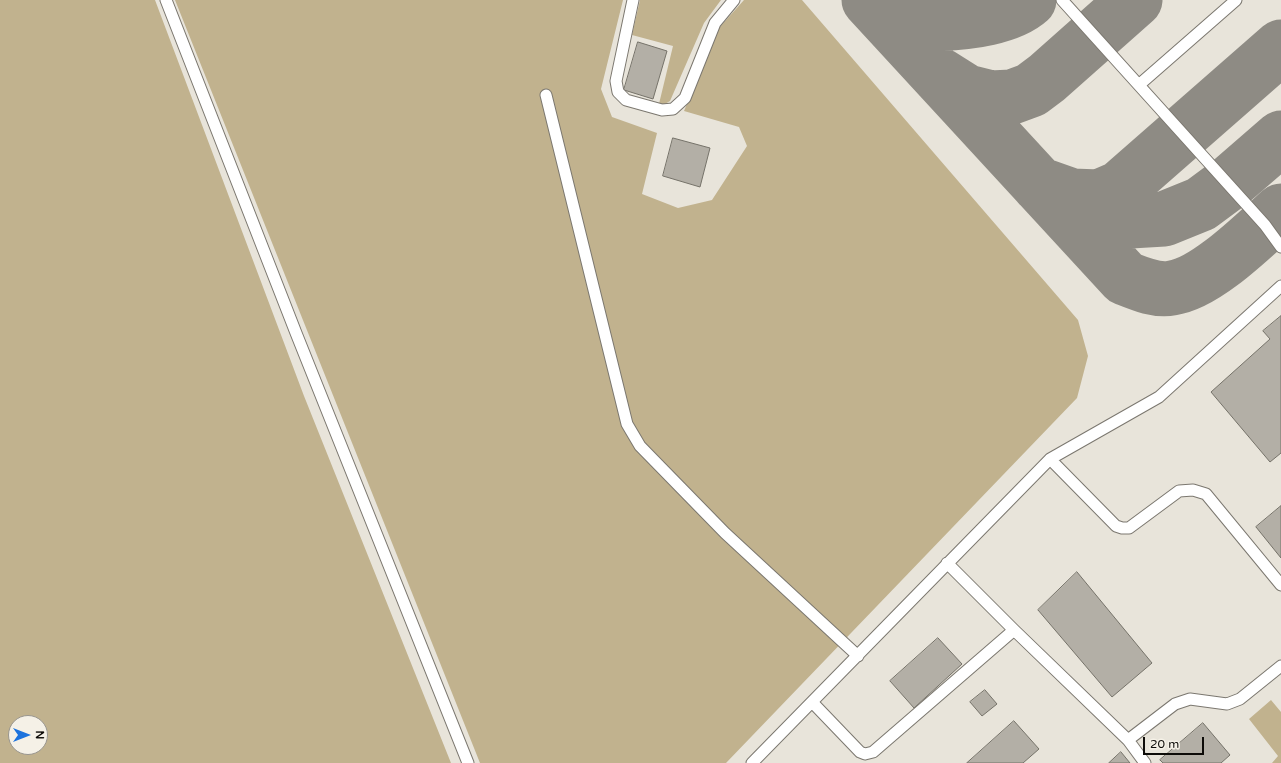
<!DOCTYPE html>
<html>
<head>
<meta charset="utf-8">
<style>
  body { margin:0 }
  #map { position:relative; width:1281px; height:763px; overflow:hidden; background:#e8e4da; font-family:"Varela Round",sans-serif }
  canvas { display:block }
  .north { position:absolute; left:8px; top:715px; width:40px; height:40px; box-sizing:border-box; background:#f5f1e7; border:1px solid #98958e; border-radius:50%; rotate:90deg; font-size:11px; font-weight:700; line-height:16px; text-align:center; color:#0d0b08 }
  .north::after { content:''; display:block; margin:auto; width:14px; height:18px; background:#1d73dd; clip-path:polygon(50% 0,100% 100%,50% 72%,0 100%) }
  .scale { position:absolute; left:1143px; top:737px; width:61px; height:18px; box-sizing:border-box; border:2px solid #0d0b08; border-top:0; padding-left:5px; font-size:12px; line-height:14px; white-space:nowrap; color:#0d0b08; -webkit-text-stroke:3px #f5f1e7; paint-order:stroke }
</style>
</head>
<body>
<div id="map">
<canvas width="1281" height="763"></canvas>
<div class="north">N</div>
<div class="scale">20 m</div>
</div>
<script>
const context = document.querySelector('canvas').getContext('2d');
context.lineJoin = 'round';
function fill(path, color) { context.fillStyle = color; context.fill(path, 'evenodd'); }
function stroke(path, color, width, dash) { context.strokeStyle = color; context.lineWidth = width; context.lineCap = dash ? 'butt' : 'round'; context.setLineDash(dash || []); context.stroke(path); }
fill(new Path2D(`
  M0,0H155L304,396L451,763H0ZM16,723H40V747H16Z
  M175,0H623L601,89L612,117L657,133L642,194L678,208L712,200L747,146L739,127L684,111L718,29L744,0H802L1078,320L1088,356L1077,398L726,763H480Z
  M640,0H721L704,23L670,101L658,108L673,46L632,35Z
  M1271,700L1281,712V763H1272L1278,756L1249,719Z`), '#c1b28e');
stroke(new Path2D(`
  M869,0L1125,278C1140,284 1156,291 1172,288C1207,283 1255,234 1281,211
  M880,0C890,5 902,13 913,17C922,20 934,23 943,23C968,23 1010,17 1029,0
  M940,75L967,92L991,98L1012,97L1031,90L1047,78L1135,0
  M1038,184L1072,196L1099,197L1120,188L1281,47
  M1065,207L1091,217L1130,221L1164,219L1201,204L1228,184L1281,138`), '#8e8b84', 55);
const building = new Path2D(`
  M638,42L667,51L653,99L624,90Z
  M673,138L710,148L700,187L663,176Z
  M1281,316V453L1270,462L1211,392L1270,339L1263,331Z
  M1281,506V558L1256,527Z
  M1077,572L1152,663L1112,697L1038,610Z
  M938,638L962,664L914,708L890,681Z
  M985,690L997,704L982,716L970,702Z
  M1014,721L1039,749L1023,763H967Z
  M1203,723L1230,755L1221,763H1163L1160,760Z
  M1121,752L1130,763H1109Z`);
fill(building, '#b3afa6');
stroke(building, '#757269', 1);
const service = new Path2D(`
  M166,0L296,333L468,763
  M633,0L616,81L618,92L626,100L662,110L673,109L685,98L715,23L734,0
  M1062,0L1228,184L1265,225L1281,247
  M1140,84L1236,0
  M546,95L627,424L640,446L725,533L858,656
  M1050,459L1116,526L1122,528H1129L1179,491L1193,490L1206,494L1281,585
  M947,563L1014,630L1128,740L1145,763
  M812,702L860,752L865,754L873,752L1014,630
  M1128,740L1175,704L1190,699L1227,704L1240,699L1281,666
  M752,763L1050,459L1159,397L1281,286`);
stroke(service, '#7b776f', 13);
stroke(service, '#fff', 11);
</script>
</body>
</html>
